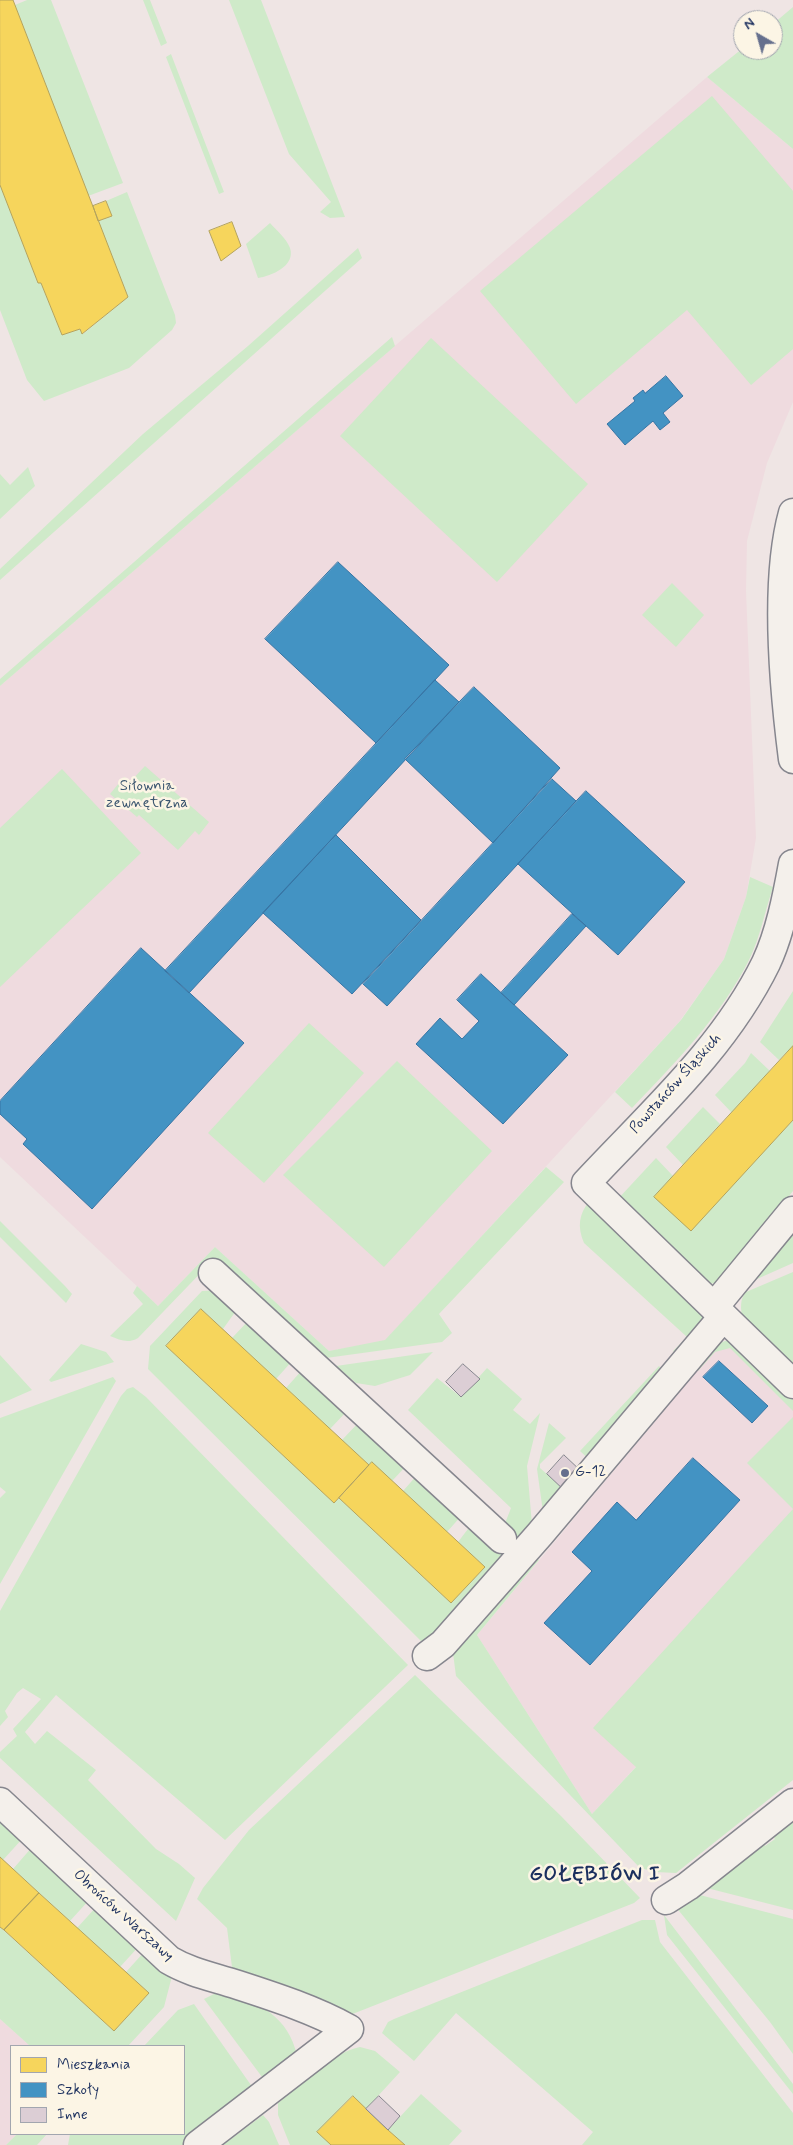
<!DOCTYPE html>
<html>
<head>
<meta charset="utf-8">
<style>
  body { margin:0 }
  #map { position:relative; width:793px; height:2145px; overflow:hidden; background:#efe5e4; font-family:Mynerve,sans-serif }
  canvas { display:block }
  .legend { position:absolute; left:10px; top:2045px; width:175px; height:90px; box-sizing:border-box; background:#fcf5e5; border:1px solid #a2a6af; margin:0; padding:6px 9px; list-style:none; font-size:15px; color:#1b2f5e }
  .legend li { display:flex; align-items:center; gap:10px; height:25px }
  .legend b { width:25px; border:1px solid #a2a6af }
  .north { position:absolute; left:733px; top:10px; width:50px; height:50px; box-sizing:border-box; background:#fcf5e5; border:1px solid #a2a6af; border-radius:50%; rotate:322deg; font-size:14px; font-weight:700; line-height:20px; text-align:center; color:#1b2f5e }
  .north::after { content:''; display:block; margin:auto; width:18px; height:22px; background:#656f8d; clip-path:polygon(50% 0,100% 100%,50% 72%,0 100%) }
</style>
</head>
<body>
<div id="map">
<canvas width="793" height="2145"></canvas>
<ul class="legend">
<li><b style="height:14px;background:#f6d55c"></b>Mieszkania</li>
<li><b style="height:14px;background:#4393c3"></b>Szkoły</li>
<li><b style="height:14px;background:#dcced5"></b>Inne</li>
</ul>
<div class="north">N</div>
</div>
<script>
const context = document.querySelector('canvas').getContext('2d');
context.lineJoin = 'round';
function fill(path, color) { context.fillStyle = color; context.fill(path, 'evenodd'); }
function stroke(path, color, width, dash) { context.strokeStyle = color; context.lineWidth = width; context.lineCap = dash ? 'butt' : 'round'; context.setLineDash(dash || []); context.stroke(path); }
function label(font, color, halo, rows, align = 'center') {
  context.font = font + ' Mynerve,sans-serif'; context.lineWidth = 5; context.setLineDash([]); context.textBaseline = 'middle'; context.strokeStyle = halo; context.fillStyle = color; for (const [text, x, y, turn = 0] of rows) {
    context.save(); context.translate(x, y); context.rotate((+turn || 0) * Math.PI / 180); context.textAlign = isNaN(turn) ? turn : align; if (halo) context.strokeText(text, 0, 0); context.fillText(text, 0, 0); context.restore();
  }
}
fill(new Path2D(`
  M707,77L793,149V402L767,463L747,541L746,591L756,838L746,897L724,959L679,1022L385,1341L329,1351L215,1247L158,1306L0,1157V686Z
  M730,1347L793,1409V1597L592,1814L477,1635L713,1352Z
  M0,2019L30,2046H11V2134H17L6,2145H0Z`), '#efdbdf');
fill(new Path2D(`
  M27,0H51L123,183L88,196L15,5Z
  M143,0H150L167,43L161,46Z
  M229,0H261L345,217L330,218L320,212L331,202L289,154Z
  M793,7V149L707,77L743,48V50H773V24Z
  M171,54L224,192L219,194L166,57Z
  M712,96L793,191V349L751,385L687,310L576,404L480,291Z
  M0,185L38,283H41L62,335L80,329L83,334L128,297L98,221L112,216L106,201L127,192L175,315L176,323L172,330L129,368L44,401L27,380L0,310Z
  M270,223C276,230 287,239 290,248C296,266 271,276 258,278L246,244Z
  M358,248L362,258L0,580V569L143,434L248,346Z
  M392,337L395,346L0,686V679Z
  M431,338L588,484L497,582L340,436Z
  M28,467L35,486L0,519V474L10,485Z
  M672,583L704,615L676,647L642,615Z
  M145,766L209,822L199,835L195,831L178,850L139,815L137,817L110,794L124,777L130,782Z
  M62,769L141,853L0,987V828Z
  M750,877L773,887C765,911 760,938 749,960C721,1016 675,1063 632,1108L615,1092L681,1020L724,959L746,897Z
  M793,991V1046L779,1060L760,1042Z
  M309,1023L364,1073L264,1183L208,1133Z
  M751,1053L770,1071L732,1113L715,1095L745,1063Z
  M397,1061L492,1151L384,1267L283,1175Z
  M703,1107L720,1124L683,1165L666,1147Z
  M793,1120V1191L719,1282L705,1285L617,1200L656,1158L673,1176L691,1230Z
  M546,1167L564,1182L439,1314L452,1333L442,1342L326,1358L214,1259L138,1338C128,1344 120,1340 110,1336L143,1304L133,1293L137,1286L158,1306L215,1247L329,1351L385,1340Z
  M589,1201L706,1314L705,1324L680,1358L673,1351L687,1337L584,1243C577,1226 579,1215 589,1201Z
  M0,1221L65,1286L72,1294L66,1303L0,1237Z
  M793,1229V1263L748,1283Z
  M793,1272V1367C784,1358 747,1326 743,1318C740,1310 740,1298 746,1292Z
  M221,1290L238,1308L223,1329L201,1309L166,1346L334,1503L339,1498L451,1603L485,1567L458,1542L471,1525L509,1560L429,1645L421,1641L148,1369L150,1346L202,1291Z
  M249,1320L293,1360L276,1379L232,1338Z
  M733,1338L793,1396V1411L730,1348L715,1352L698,1371L693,1365L712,1346Z
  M81,1344L106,1352L114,1362L51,1382L49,1380Z
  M433,1352L410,1375L375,1386L356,1383L336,1366Z
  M0,1355L32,1390L0,1404Z
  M659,1366L666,1374L592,1462L580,1451Z
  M487,1368L522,1399L513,1410L530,1424L540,1413L527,1466L532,1525L523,1543L504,1526L511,1508L408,1410L437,1378L461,1397Z
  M303,1369L347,1411L330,1429L286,1388Z
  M113,1377L116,1381L0,1584V1498L6,1492L0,1487V1418Z
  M133,1387L146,1397L408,1665L225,1840L56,1695L25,1732L35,1744L47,1731L96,1770L88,1780L156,1849L179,1864L195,1878L176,1921L0,1758V1752L17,1736L13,1729L41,1699L23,1688L17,1693L5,1711L8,1717L0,1726V1611L121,1396L127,1389Z
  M793,1417V1780L676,1873L656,1872L640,1868L456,1676L453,1653L535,1557L539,1560L477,1635L592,1814L636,1767L593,1728L793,1509L747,1463Z
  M360,1421L407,1465L392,1481L369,1465L342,1440Z
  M549,1423L566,1438L540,1464V1468L565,1490L544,1519L537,1469Z
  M418,1474L462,1515L447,1532L403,1491Z
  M415,1675L561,1816L640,1898L634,1903L350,2015L233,1975L227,1928L197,1899L203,1888L249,1830Z
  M793,1815V1910L699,1886L762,1839L765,1846L775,1839L771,1833Z
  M0,1816L23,1838L3,1860L0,1857Z
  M33,1846L90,1899L70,1921L13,1869Z
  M692,1893L793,1919V2054L770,2022L675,1906Z
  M97,1906L140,1945L120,1967L77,1928Z
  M664,1915L793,2084V2094L667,1935Z
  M642,1920H655L660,1942L793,2113V2145H582L593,2132L456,2013L414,2061L382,2033L388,2022L394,2019Z
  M0,1927L114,2031L149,1993L126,1972L145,1951L172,1976L164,2007L128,2046H30L0,2019Z
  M224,1989C258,2003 289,2016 297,2056L265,2081L204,1999Z
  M194,2004L253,2088L182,2145H68L70,2134H184V2046H144L178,2010Z
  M360,2047L375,2051L400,2072L366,2109L352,2096L318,2132L331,2145H290L278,2115V2103C303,2083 329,2054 360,2047Z
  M421,2094L462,2131L449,2145H405L388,2130Z
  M263,2115L269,2122L279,2145H223Z
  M17,2134H47L37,2145H6Z`), '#cfeac9');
const homes = new Path2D(`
  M0,0H13L128,297L82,334L80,329L62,335L41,283H38L0,185Z
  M106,201L112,216L98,221L93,206Z
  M232,222L241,246L221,261L209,231Z
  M793,1046V1120L691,1231L654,1197Z
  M201,1309L369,1465L334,1503L166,1346Z
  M372,1462L485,1567L451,1603L339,1498Z
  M0,1857L39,1893L4,1930L0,1927Z
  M39,1893L149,1993L114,2031L4,1930Z
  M353,2096L388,2130L405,2145H331L317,2132Z`);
fill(homes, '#f6d55c');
stroke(homes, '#b4a35d', 1);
const schools = new Path2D(`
  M666,376L683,396L663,413L670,422L660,430L653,421L625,445L607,424L635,401L633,398L643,390L645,393Z
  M338,562L449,665L376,743L265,639Z
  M435,680L459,702L189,993L165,971Z
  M474,687L560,768L493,843L405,759Z
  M552,779L576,801L387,1006L363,984Z
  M586,791L685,882L618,955L518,864Z
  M336,835L421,920L352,994L263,913Z
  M572,914L586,926L514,1005L501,993Z
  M141,948L244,1043L92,1209L23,1144L27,1139L0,1114V1101Z
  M481,974L568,1055L503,1124L416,1044L440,1018L462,1039L479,1021L457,1000Z
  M719,1361L768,1406L752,1423L703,1377Z
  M693,1458L740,1500L590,1665L544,1623L592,1571L572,1552L617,1502L636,1520Z`);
fill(schools, '#4393c3');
stroke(schools, '#3775a5', 1);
const building = new Path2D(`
  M463,1364L480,1379L461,1397L446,1382Z
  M564,1455L582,1472L565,1491L547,1474Z
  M379,2096L400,2116L388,2130L366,2109Z`);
fill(building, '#dcced5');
stroke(building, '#86868e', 1);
const minor = new Path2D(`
  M793,513C774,582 784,689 793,759
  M793,864C787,897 780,933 766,963C724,1049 650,1114 586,1183L793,1384
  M213,1273L502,1539
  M714,1307L793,1211
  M427,1656L443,1644L540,1534L723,1317
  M0,1802L169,1960C191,1973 214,1977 238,1985C275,1997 315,2010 349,2029L198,2145
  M666,1900L688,1886L793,1803`);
stroke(minor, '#86868e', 31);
stroke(minor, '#f4f0eb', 28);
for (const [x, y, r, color] of [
  [565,1473,5,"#656f8d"]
]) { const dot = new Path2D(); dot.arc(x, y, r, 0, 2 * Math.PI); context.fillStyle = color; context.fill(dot); stroke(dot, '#fcf5e5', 2); }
label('15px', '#3a556f', '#fcf5e5', [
  ["Siłownia",147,787],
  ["zewnętrzna",147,804]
]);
label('15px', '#1b2f5e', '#fcf5e5', [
  ["Powstańców Śląskich",676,1084,-48],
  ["Obrońców Warszawy",123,1916,42]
]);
label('15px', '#1b2f5e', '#fcf5e5', [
  ["G-12",575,1473]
], 'left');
context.letterSpacing = '1px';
label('bold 20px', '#1b2f5e', '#fcf5e5', [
  ["GOŁĘBIÓW I",595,1876]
]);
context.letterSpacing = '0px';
</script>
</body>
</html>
